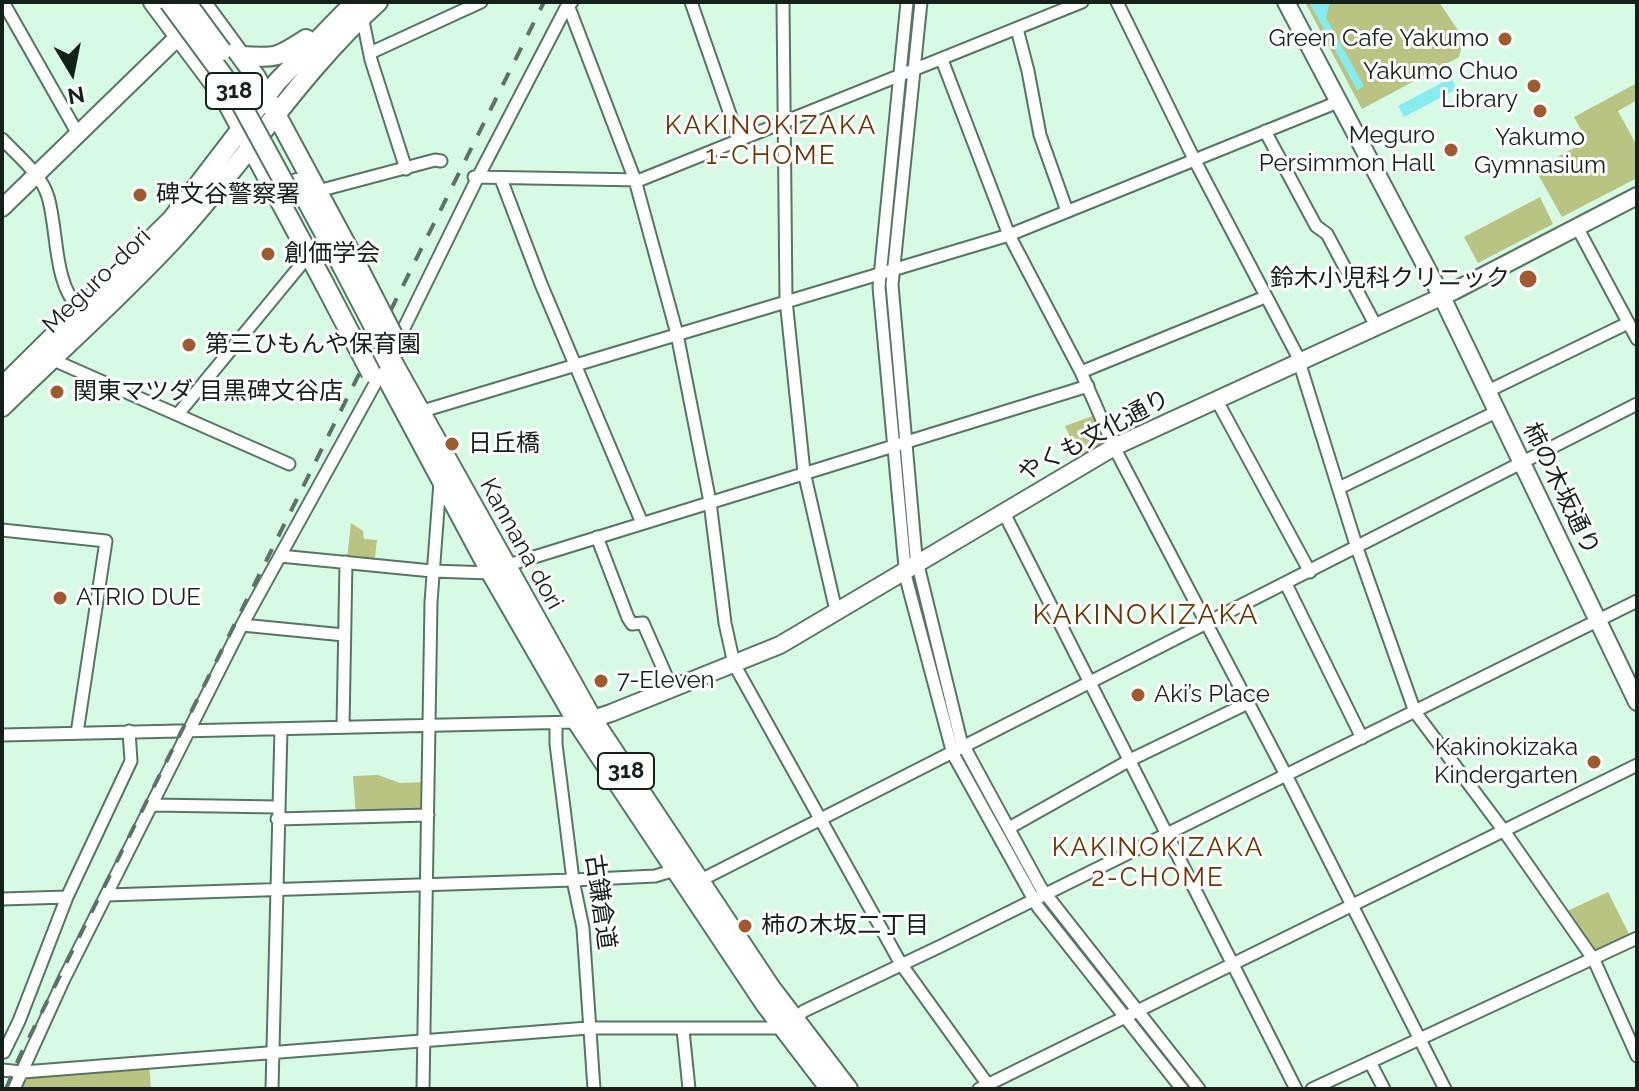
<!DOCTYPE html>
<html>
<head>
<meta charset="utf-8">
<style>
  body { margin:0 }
  #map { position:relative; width:1639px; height:1091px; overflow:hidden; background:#d7fae4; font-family:Raleway,sans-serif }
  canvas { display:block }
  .frame { position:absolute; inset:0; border:4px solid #14211a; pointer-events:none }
  .north { position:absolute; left:32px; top:32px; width:80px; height:80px; -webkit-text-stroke:6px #fff; paint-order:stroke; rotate:170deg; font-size:22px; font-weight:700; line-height:32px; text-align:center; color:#14211a }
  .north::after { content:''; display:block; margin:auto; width:28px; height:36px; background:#14211a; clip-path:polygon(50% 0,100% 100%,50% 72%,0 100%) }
</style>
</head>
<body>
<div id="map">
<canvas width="1639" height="1091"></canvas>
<div class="frame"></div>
<div class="north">N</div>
</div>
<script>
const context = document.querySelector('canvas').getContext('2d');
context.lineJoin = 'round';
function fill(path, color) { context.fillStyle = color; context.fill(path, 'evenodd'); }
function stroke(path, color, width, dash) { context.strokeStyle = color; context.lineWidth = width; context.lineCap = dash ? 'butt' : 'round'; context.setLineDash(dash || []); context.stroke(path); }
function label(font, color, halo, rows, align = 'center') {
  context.font = font + ' Raleway,"Noto Sans JP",sans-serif'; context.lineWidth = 6; context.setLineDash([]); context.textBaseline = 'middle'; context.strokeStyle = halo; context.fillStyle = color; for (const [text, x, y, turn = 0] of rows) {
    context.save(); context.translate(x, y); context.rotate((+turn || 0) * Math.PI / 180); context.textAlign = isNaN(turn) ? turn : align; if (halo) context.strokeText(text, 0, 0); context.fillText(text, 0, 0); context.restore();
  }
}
fill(new Path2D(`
  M1305,2H1439L1464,39L1459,57L1362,109Z
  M908,77L890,266L885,268L902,80Z
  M1637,83V100L1618,111L1637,146V178L1562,217L1535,169L1587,141L1574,117Z
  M1540,197L1553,224L1478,263L1464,237Z
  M887,285L900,429L896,430L883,286Z
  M1098,414L1111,444L1081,461L1065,426Z
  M351,523L363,531L364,539L377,540L375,557L371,561L347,559Z
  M915,578L960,741L956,747L912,579Z
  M962,753L1038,892L1036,894L959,755Z
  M378,775L400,783L426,782L425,812L356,816L353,776Z
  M1608,892L1632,940L1594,959L1563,913Z
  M1045,900L1130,1007L1128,1012L1041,902Z
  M149,1064L151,1089H21L28,1077Z`), '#bac482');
fill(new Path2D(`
  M1309,2H1330L1326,18L1364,86L1357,90Z
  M1451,78L1457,89L1404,117L1398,106Z`), '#86ecf2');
const street = new Path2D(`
  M3,2L78,134
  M572,2L568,5L635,180L677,334L710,502L725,623L734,664L901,964L991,1089
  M691,2L739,140
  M783,2L786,300L804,472L836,611
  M907,2L879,287L906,578L953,754L1038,907L1182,1089
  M921,2L892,285L916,557L961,741L1041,888L1199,1089
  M1117,2L1194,159L1297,355L1357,548L1415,712L1504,831L1594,960L1637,1056
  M362,16L371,60L406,169
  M1017,29L1028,71L1040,135L1067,211
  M370,53L481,2
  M942,60L1009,235L1081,372L1114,447L1286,775L1445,1089
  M1265,131L1316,226L1327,234L1376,326
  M2,139C17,155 42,175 48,197C58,230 53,285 80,309
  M474,177L640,180L1082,2
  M501,179L541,284L642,523
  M318,191L435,160L441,161
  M1577,227L1637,339
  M395,339L403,330L477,179L569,2
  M51,359L289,464
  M1081,372L1265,297
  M1486,392L1628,323
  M1216,399L1310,572
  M426,410L1009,235L1338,102
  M178,414L309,255
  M1339,488L1496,412
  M1004,513L1296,1089
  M2,530L106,541L77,733
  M597,537L628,618L632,624L643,623L672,689
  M280,556L432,571L491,573
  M505,566L1088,386
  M1286,584L1362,738
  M242,625L344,635
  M556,723V744L573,880L583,928L594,1089
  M343,727L346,562
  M2,735L577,722
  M153,805L278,807
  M277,819L428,815
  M1009,828L1130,760L1248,703
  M699,881L1637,404
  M107,895L573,880L655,876L675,870
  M2,899L67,897
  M793,1020L804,1011L943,945L1637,601
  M683,1030L689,1089
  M2,1052H4L19,1021L67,897L131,761L129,731
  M1370,1062L1384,1089
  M2,1070L23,1072L588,1028H783
  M14,1089L64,979L242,625L376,382
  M272,1089L281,729
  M423,1089L431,602L440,482
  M979,1089L1637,765
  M1312,1089L1637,938`);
const secondary = new Path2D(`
  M1286,2L1442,297L1637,702
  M2,208L179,36
  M583,722L611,713L780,645L1114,447L1454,291L1637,196`);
const primary = new Path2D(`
  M153,2L224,97L324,283
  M201,2L256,77L354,259
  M242,56C277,58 277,58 306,39
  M297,183L342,266
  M386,350L593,720L771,988L848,1089
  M376,358L491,573L577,722L765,1004L830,1089
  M2,387L172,219L277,82L355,2
  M2,407C58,352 118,299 172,241C244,164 299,73 378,2`);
stroke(street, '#567663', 15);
stroke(secondary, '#567663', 20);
stroke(primary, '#567663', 22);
stroke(street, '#fff', 11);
stroke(secondary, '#fff', 16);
stroke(primary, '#fff', 18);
stroke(new Path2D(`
  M6,1089L19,1058L544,2`), '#5d7266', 4, [14, 14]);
const primaryBridge = new Path2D(`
  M169,2L233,89L287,188
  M186,2L222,51
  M354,259L395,339
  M342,266L386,350
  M324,283L371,373`);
stroke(primaryBridge, '#567663', 22, []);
stroke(primaryBridge, '#fff', 18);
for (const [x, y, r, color] of [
  [1505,39,8,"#9f5b2d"],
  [1534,86,8,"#9f5b2d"],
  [1540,111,8,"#9f5b2d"],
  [1451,150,8,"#9f5b2d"],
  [140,195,8,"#9f5b2d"],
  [268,254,8,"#9f5b2d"],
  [1528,279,10,"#9f5b2d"],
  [189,345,8,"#9f5b2d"],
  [57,392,8,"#9f5b2d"],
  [452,444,8,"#9f5b2d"],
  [60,598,8,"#9f5b2d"],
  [601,681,8,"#9f5b2d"],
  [1138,695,8,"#9f5b2d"],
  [1594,762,8,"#9f5b2d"],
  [745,926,8,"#9f5b2d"]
]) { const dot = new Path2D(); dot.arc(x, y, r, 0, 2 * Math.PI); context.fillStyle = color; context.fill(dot); stroke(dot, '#fff', 3); }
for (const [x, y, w] of [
  [234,91,56],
  [626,771,56]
]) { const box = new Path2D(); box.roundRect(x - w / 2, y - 18, w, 36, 6); context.fillStyle = '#fff'; context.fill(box); stroke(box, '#14211a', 2); }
label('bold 22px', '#14211a', null, [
  ["318",234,91],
  ["318",626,771]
]);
label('24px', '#14211a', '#fff', [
  ["Green Cafe Yakumo",1489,39,"right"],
  ["Yakumo Chuo",1518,72,"right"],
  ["Library",1518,100,"right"],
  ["Meguro",1435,136,"right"],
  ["Persimmon Hall",1435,164,"right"],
  ["Yakumo",1540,138,"center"],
  ["Gymnasium",1540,166,"center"],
  ["碑文谷警察署",156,195],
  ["創価学会",284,254],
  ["鈴木小児科クリニック",1510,279,"right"],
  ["第三ひもんや保育園",205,345],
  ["関東マツダ 目黒碑文谷店",73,392],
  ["日丘橋",468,444],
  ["ATRIO DUE",76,598],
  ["7-Eleven",617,681],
  ["Aki’s Place",1154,695],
  ["Kakinokizaka",1578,748,"right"],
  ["Kindergarten",1578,776,"right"],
  ["柿の木坂二丁目",761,926]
], 'left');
label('24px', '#14211a', '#fff', [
  ["Meguro-dori",97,281,-44],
  ["やくも文化通り",1094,436,-28],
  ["柿の木坂通り",1561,489,64],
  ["Kannana dori",521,544,61],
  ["古鎌倉道",600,902,82]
]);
context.letterSpacing = '2px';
label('26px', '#6e3301', '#fff', [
  ["KAKINOKIZAKA",771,126],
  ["1-CHOME",771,156],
  ["KAKINOKIZAKA",1158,848],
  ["2-CHOME",1158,878]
]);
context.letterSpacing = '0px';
context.letterSpacing = '2px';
label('28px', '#6e3301', '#fff', [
  ["KAKINOKIZAKA",1146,616]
]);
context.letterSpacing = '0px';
</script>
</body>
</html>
